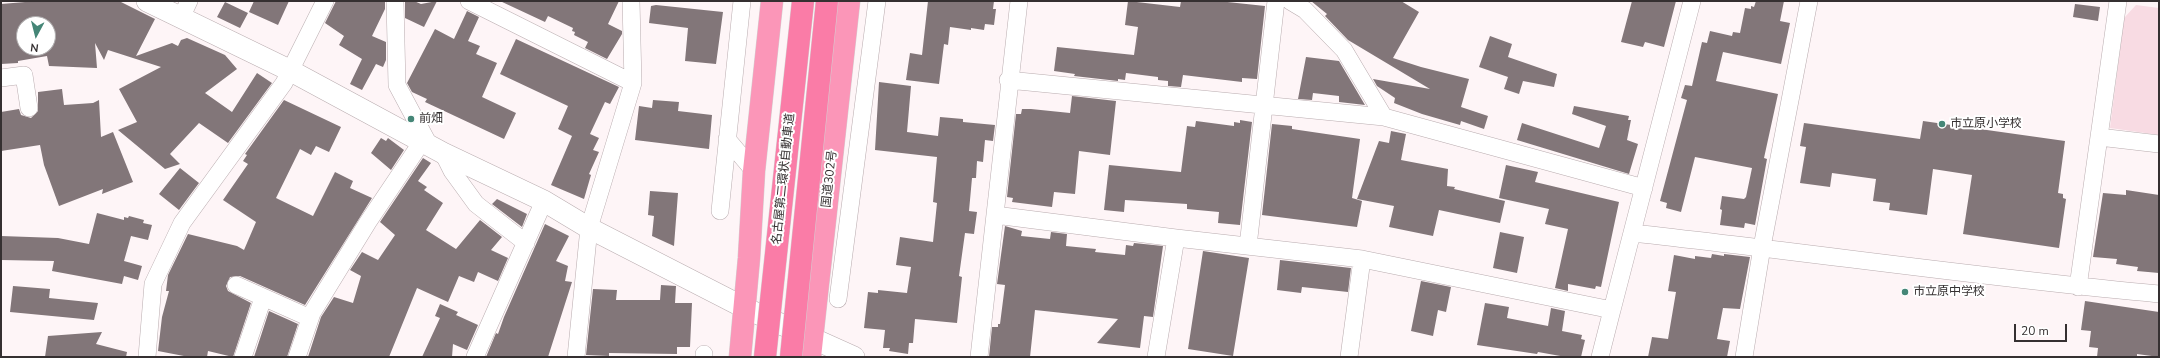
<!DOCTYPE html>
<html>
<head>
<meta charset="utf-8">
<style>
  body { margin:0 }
  #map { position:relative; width:2160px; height:358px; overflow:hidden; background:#fef5f7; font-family:"Nunito Sans",sans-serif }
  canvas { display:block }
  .frame { position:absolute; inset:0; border:2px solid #353031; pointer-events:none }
  .north { position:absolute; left:16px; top:16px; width:40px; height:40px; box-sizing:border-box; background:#fff; border:1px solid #aeacad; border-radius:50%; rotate:187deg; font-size:11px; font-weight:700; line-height:16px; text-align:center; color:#353031 }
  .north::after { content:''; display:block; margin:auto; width:14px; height:18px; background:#458677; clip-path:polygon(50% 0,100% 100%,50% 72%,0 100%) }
  .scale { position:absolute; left:2014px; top:324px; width:53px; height:18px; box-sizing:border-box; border:2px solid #353031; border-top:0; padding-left:5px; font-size:12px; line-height:14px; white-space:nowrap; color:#353031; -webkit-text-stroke:3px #fff; paint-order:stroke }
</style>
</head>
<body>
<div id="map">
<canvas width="2160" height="358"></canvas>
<div class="frame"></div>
<div class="north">N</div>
<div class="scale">20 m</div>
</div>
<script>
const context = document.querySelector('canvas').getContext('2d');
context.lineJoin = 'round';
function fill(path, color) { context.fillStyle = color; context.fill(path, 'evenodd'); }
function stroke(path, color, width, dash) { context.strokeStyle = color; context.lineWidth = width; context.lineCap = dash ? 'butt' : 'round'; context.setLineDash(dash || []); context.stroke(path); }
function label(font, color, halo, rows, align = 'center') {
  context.font = font + ' "Nunito Sans","Noto Sans JP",sans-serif'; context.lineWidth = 4; context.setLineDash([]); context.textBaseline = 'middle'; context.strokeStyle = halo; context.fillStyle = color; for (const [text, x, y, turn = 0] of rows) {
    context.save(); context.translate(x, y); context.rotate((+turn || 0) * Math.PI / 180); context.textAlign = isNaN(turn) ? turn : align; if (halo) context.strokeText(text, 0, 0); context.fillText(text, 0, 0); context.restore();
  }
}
fill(new Path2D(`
  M2136,5L2159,8V135L2110,128L2124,18Z`), '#f8dbe3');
fill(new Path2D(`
  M37,1H119L155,19L136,56L172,43L178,46L181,40L187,38L225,55L237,69L205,93L232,112L257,73L272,83L228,143L199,123L170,154L180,164L165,169L118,130L137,122L119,89L161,67L108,50L104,60L95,43L97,68L49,66L47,56L18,61V63L1,64V4ZM24,24H48V48H24Z
  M254,1H289L278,25L249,12Z
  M336,1H385V9L372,36L386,42V60L383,67L376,64L362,90L350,84L362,59L339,45L344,36L325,23Z
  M405,1H414L421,4L437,1L424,27L405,18Z
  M500,1H619L608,24L622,31V34L607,59L585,48L588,42L574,35L575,32L572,31L573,28L548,16L545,22Z
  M928,1H994L993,9H996L994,25L985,24L984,30L971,28V30L950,27L948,45L944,44L939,84L906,80L910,53L922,55Z
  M1128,1L1180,7L1181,1H1218L1265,6L1257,79L1242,78V82L1183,75L1181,87L1168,86V81L1158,80V77L1126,73L1125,80L1118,79V81L1074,76L1075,74L1054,71L1057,47L1134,55L1138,27L1125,25Z
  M1311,1H1401L1419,12L1393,58L1421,67L1469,79L1461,107L1488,116L1484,129L1461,121L1460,125L1422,114L1394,103L1395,98L1377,86L1373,79L1430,89L1348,40L1325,16L1327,14Z
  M1632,1H1676L1664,47L1645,42L1643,47L1621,42Z
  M1756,1H1784L1780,21L1790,23L1781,64L1723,52L1716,81L1778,94L1764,158L1767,159L1755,225L1745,223L1744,228L1720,225L1722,210L1720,209L1722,196L1744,199L1746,197L1752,168L1695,157L1681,212L1666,208L1667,203L1660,201L1687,100L1681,98L1685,85L1692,86L1702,42L1707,43L1710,31L1732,36L1733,32L1740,33L1745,8L1751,9V6L1754,7Z
  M225,2L248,13L240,28L217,17Z
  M2075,4L2100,7L2098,21L2073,17Z
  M656,5L723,12L716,64L685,61L688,28L649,23L651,6Z
  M467,11L479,17L468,41L480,46L476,54L497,63L482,97L516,113L504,139L425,102L427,99L412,92L407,83L435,29L454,39Z
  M1490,36L1512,44L1508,57L1557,74L1554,87L1523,81L1519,94L1504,89L1508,77L1479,67Z
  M516,39L619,87L610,104L605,102L590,134L599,138L593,150L599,152L589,174L591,175L584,199L551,185L572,136L558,129L568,106L500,74Z
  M1306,57L1339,61L1365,105L1339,102V96L1313,93L1312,100L1298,99Z
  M879,82L911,86L907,132L938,136L940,117L963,119V122L995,125L993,141L985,140L983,162L977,161L976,178H972L969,211L977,212L974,234L965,233L959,276L962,277L957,323L915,319L913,343H909L908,354L889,351L890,348H883L885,330L864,328L868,292L878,293V290L907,293L911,267L896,265L900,237L933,242L937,203L933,202L937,157L875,150Z
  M62,89L64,105L93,103L99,100L101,137L113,132L133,182L102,194L103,189L59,206L44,165L40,145L1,151V112L19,109L21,115L31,118L38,111V92Z
  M1072,96L1116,101L1110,155L1079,151L1075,194L1054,192L1052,207L1012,202L1013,198L1007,197L1016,114H1021L1022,109H1031L1070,113Z
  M284,100L341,127L329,152L316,146L311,155L300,149L276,198L313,216L335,172L353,181L350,188L372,198L305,305L240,276L230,277L226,286L228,291L251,303L233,357L208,351L207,357H189L158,351L162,317L169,291H166L168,275L188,234L237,246L244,250L256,222L223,200L248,164L243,161L247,155L245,154Z
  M653,100L679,102L678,111L712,115L709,149L635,140L639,106L652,108Z
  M1574,106L1629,116L1628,120H1631L1627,140L1638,144L1629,174L1517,140L1522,123L1599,148L1606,126L1572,114Z
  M1240,120L1252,122L1240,225L1218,223L1219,212L1187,209V204L1125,200L1124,212L1104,210L1109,165L1181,172L1187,126L1195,127L1196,121L1234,126V122L1240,123Z
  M1923,121L2065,141L2058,193L2063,194V198L2066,199L2059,248L1963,234L1972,175L1933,169L1927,215L1889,210L1890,203L1873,201L1876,179L1832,173L1830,187L1800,183L1806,147L1800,146L1804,123L1920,139Z
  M1272,124L1292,126V129L1360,139L1352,198L1362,201L1357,227L1262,215Z
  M1391,131L1406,134L1401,160L1448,169L1447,186L1455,187L1454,189L1505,201L1500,223L1439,210L1433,236L1389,227L1394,206L1357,199L1379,141L1389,143Z
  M381,138L386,141L388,138L404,150L391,170L371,153Z
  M423,158L431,163L418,181L427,187L424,190L443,203L426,230L456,249L480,220L502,237L491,250L508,258L498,281L478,272L474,282L459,276L448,302L417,288L389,357H308L321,317L334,297L353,303L361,276L350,270L362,252L378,260L395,235L380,222Z
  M1506,165L1538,172L1535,182L1619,202L1601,287L1596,286L1595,289L1568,284V291L1555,288L1568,229L1545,224L1549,209L1499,198Z
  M180,168L199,183L179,210L159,194Z
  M2126,190L2159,195V273L2137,271L2138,267L2116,264L2117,259L2093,257L2103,193L2126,195Z
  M650,191L678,193L674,246L652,236L654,216L648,215Z
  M497,199L527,214L522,227L492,204Z
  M97,213L124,220V217L128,218L129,216L144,220L143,223L152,225L148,240L131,236L124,261L142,266L138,280L124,276L122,284L52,271L54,261L1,260V236L58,238L89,244Z
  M545,224L569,236L556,261L568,266L565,281L572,282L548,357H486L496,333L498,334L504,317Z
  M1005,226L1022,231L1021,236L1050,239L1051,232L1067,234L1066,246L1096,249L1095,252L1125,255L1126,245L1133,246L1134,243L1163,246L1153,317L1144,316L1140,348L1097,343L1118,319L1035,310L1030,357H989L992,327H998V324H1000L1005,285L997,284Z
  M1500,232L1524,237L1517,273L1493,268Z
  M1203,251L1249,258L1233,356L1188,349Z
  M1712,254L1724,256V254L1750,257L1740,309L1723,308L1717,339L1730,341L1727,357H1648L1652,337L1668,339L1676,292L1668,291L1674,255L1695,259V256L1711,258Z
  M1280,260L1351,268L1348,292L1302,287L1301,293L1277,290Z
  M1421,281L1451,287L1446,312L1438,310L1433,336L1411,331Z
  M661,285L676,286L675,303H692L690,347H677V354L609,353V356L586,355L593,289L617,290L616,300H660Z
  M13,286L50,289L49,298L98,303L94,320L10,312Z
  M2085,301L2159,312V357L2137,354V357H2097L2098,348L2089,347L2091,331L2081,330Z
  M1485,303L1509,307L1507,318L1548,326L1551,308L1565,311L1562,331L1582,335L1581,339L1585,340L1581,357H1566L1538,352L1537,354L1477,345Z
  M440,304L458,312L456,315L478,325L467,350L453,344L452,357H422L440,318L435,316Z
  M269,311L298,324L287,357H254Z
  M102,332L96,344L127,352L126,357H45L48,336Z`), '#827679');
const minor = new Path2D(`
  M395,1L397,85L428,143
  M469,1L633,83
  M1290,1L1305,10L1344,50L1384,117
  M181,18L189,1
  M1,78L24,75L29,108
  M1008,80L1384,117L1644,188
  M2099,137L2159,144
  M727,139L754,171
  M443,153L452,171L476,204L526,243
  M720,211L742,1
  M995,215L1176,238L1362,259L1612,310L1600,357
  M1632,233C1808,252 1983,278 2159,294
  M1248,246L1276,1
  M236,285L310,318
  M2078,287L2118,1
  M838,299L877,1
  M1612,310L1692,1
  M147,357L153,284L182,223L284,83L325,1
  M243,357L263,298
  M297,357L312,313L368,222L423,140
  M475,357L544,201
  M576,357L589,228L633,83L631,1
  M704,357V354
  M979,357L1019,1
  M1156,357L1176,238
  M1349,357L1362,259
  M1744,357L1762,247L1809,1`);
const tertiary = new Path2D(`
  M147,1L291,71L443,153L544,201L589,228L745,308L854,357`);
const trunk = new Path2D(`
  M740,357L749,258L754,171L772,1
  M810,357L849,1`);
stroke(minor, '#b9acaf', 18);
stroke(tertiary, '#b9acaf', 22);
stroke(trunk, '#d3d1d2', 23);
stroke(minor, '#fff', 17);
stroke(tertiary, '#fff', 21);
stroke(trunk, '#fb96b8', 22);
const motorwayBridge = new Path2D(`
  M765,357L803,1
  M791,357L827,1`);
stroke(motorwayBridge, '#d3d1d2', 23, []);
stroke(motorwayBridge, '#fa7ca7', 22);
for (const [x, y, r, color] of [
  [411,119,4,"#458677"],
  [1942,124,4,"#458677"],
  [1905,292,4,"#458677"]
]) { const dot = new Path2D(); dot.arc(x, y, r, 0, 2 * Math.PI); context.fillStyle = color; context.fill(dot); stroke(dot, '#fff', 1.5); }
label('12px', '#353031', '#fff', [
  ["前畑",419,119],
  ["市立原小学校",1950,124],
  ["市立原中学校",1913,292]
], 'left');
label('12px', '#353031', '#fff', [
  ["名古屋第二環状自動車道",784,179,-84],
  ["国道302号",830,179,-84]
]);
</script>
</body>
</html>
